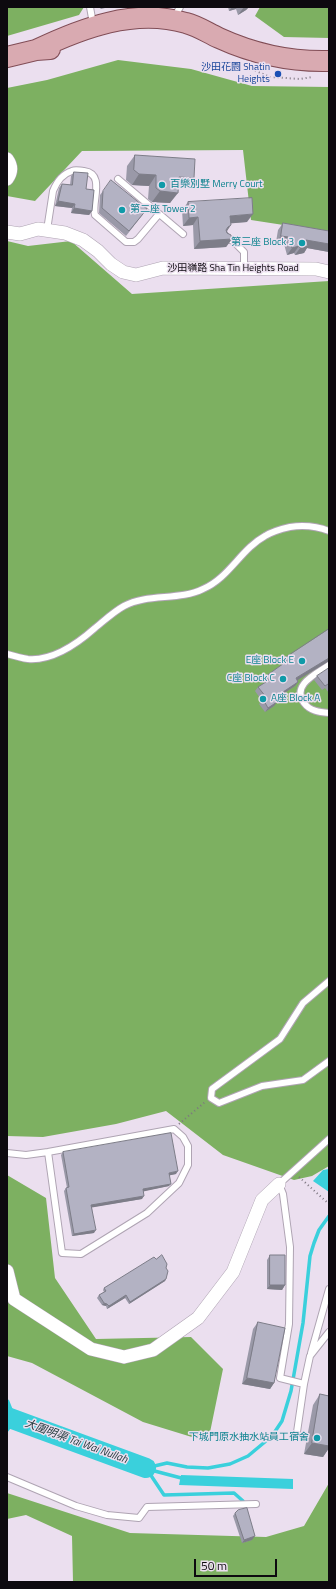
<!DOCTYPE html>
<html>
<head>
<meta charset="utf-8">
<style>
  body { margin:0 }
  #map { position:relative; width:336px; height:1589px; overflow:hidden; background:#ebdfef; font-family:"Titillium Web",sans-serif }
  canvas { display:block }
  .frame { position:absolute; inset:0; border:8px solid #0d0a0f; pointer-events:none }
  .scale { position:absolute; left:194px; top:1559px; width:83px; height:18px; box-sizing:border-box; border:2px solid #0d0a0f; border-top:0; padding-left:5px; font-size:12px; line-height:14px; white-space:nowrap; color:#0d0a0f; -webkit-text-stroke:3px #ebdfef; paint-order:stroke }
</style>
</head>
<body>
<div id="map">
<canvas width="336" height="1589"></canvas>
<div class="frame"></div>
<div class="scale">50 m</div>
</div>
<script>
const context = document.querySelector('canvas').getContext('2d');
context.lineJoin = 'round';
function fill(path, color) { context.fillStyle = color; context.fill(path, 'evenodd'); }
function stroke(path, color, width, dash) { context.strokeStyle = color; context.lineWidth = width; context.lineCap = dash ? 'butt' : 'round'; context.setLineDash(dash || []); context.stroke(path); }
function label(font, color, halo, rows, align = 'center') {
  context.font = font + ' "Titillium Web","Noto Sans TC",sans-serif'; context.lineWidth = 3; context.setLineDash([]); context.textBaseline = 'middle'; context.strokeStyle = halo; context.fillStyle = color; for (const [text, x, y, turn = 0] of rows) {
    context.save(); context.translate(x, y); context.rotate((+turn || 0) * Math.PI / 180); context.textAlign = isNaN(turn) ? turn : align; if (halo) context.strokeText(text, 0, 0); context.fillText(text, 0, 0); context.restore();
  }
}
fill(new Path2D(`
  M7,7H84L79,15L7,36Z
  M260,7H329V38L284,37L255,16Z
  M118,60L191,69L252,86L329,87V232L251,220L243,150L82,151L35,201L7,196V88L47,80Z
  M7,241L28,246L71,241L132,294L329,281V1166L312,1176L294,1180L223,1155L166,1111L116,1124L43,1137L7,1136Z
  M7,1175L46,1198L55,1278L96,1339L191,1337L223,1369L208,1442L143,1422L32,1363L7,1356Z
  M329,1483V1582H73L72,1536L26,1515L7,1519V1493L130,1533L266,1537L304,1526Z`), '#7db061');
fill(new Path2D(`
  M329,1169V1192L313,1181L323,1170Z
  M7,1399L9,1400L17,1420L7,1433Z
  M181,1475L293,1479V1489L179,1485Z`), '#3ad0dc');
stroke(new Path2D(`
  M146,1468L167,1463L187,1467L208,1468L230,1464L248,1456L272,1436L282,1421L291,1391L303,1323L310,1256L314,1243L319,1230L329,1216
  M146,1468L164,1495L234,1493L243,1501
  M147,1469L185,1479`), '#3ad0dc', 3.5);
stroke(new Path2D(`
  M7,1417L146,1468`), '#3ad0dc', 20);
const lane = new Path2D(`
  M90,7L93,24
  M174,18L180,7
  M118,179L183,234
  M47,230L53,191C57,181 62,174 72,171C76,169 80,171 84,171C106,174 91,202 95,215L126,242H134L138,239L159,214
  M225,238L233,241L244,252V268
  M7,654C14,656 21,658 28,659C52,661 77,644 95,628C104,621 113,612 124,606C148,593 179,601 203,589C229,578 241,549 265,536C273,531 281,529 290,527C304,525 316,526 329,531
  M329,665C316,674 291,685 304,703C310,711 319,712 329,713
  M329,981L303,1003L280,1039L212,1089L211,1098L219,1103L262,1086L303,1080L329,1061
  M7,1153L26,1155L48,1152L174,1129L183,1137L188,1146V1165L179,1183L147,1213L81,1254L62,1253L48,1152
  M311,1353L329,1289
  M304,1384L280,1378L289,1324L290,1247L283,1194L279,1184L329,1139
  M297,1432L304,1384L310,1356L329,1332
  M7,1477L76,1506L107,1515L139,1518L147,1507L256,1504`);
const street = new Path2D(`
  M7,159C12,166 12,172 7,179
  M7,232L20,234L38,229L65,233L83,240L98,251L111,264L123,272L136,275L163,268L316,269L329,272
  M7,1271L14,1299L91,1349L124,1357L153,1350L198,1318L233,1272L262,1200L279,1184`);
const primary = new Path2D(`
  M36,50C82,28 134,8 186,23C198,26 208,33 219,38C254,54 291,62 329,61
  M7,57L36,50L50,49`);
stroke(lane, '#afa4b3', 8);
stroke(street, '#afa4b3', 14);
stroke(primary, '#814d56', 22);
stroke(new Path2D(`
  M244,66L270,77L300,79L312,77
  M179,1124L205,1102
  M299,1177L329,1204`), '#7d7680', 2, [1, 3]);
stroke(lane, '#fff', 6);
stroke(street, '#fff', 13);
stroke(primary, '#d9aab1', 20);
fill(new Path2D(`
  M228,7H249L246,10L238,15L236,9L229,11Z
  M135,155L186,188H178L170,203L152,202L148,199L149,186L132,185L126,180L127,166Z
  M74,172L86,189L92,211L89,215L71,213L72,208L55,206L59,188L62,184L70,185L71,176Z
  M103,191L147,209L126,236L99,213L100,195Z
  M188,202L247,222L230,223L227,231L232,239L226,247L194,249L193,225L183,226L182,210Z
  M283,223L329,231V252L307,248L304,253L295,255L294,253L287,255L284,244L276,242L278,230Z
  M285,658L329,661L297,680L295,686L275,699L274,706L265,712L259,704L262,701L255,691L258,687L265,683L263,680L266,676L283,664L282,663Z
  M329,668V693L325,688L322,690L314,680L317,676Z
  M63,1152L176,1174L169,1175V1186L143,1191L142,1199L92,1207L94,1233L72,1236L64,1191L66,1188H67L61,1155Z
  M270,1255L285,1285L282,1290L267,1289V1260Z
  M156,1259L166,1268V1279L165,1281L129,1304L125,1298L107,1309L106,1306L102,1305L97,1298L99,1295L104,1292L103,1290L104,1288Z
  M258,1322L274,1383L270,1389L242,1384L253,1329Z
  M320,1394L329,1396V1448L323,1457L304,1454L313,1405Z
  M235,1513L252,1540L242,1543L233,1516Z`), '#9a99a8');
fill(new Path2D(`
  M102,7H110L100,9Z
  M232,7H237L236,9L229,11Z
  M244,7H249L246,10L238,15Z
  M139,174L156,175L149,186L132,185Z
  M179,177L194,178L186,188L171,187Z
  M160,191L178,193L170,203L152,202Z
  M58,201L75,204L72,208L55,206Z
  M74,208L92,211L89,215L71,213Z
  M253,214L247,222L224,224L230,216Z
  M198,217L193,225L183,226L189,218Z
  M231,225L225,234L228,227Z
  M281,236L288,237L284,244L276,242Z
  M232,239L226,247L194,249L200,241Z
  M306,240L329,244V252L307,248L304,253L295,255Z
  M299,246L294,253L287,255L292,248Z
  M329,658V661L293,683L296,678Z
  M298,682L295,686L271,702L274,698Z
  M277,702L274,706L265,712L268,708Z
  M178,1171L176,1174L167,1176L169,1173Z
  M171,1184L169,1186L141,1192L143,1189Z
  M144,1196L142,1199L89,1208L91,1205Z
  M96,1230L94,1233L72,1236L74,1234Z
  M166,1279L165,1281L129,1304L130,1302Z
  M270,1285H285L282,1290L267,1289Z
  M126,1295L125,1298L107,1309L109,1306Z
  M104,1303L107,1304L106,1306L102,1305Z
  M247,1378L274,1383L270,1389L242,1384Z
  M312,1443L329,1446V1448L323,1457L304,1454Z
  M255,1536L252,1540L242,1543L244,1540Z`), '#7d7d88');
const building = new Path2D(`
  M135,155L195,159L194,178L179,177L178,193L160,191L156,188V175L139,174L134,170Z
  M74,172L88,173L86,189L94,190L92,211L74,208L75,204L58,201L62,184L72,185Z
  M111,180L147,209L129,231L102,208L103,191Z
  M252,198L253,214L230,216L231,225L228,227L226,230L227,233L231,235L232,239L200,241L198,217L189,218L188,202Z
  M283,223L329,231V244L306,240L308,246L300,248L299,246L292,248L288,237L281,236Z
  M329,629V658L296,678L298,682L274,698L277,702L268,708L263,699L266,697L258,687L269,680L266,676L287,661L285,658Z
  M329,668V685L328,684L325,686L317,676Z
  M171,1133L178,1171L169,1173L171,1184L143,1189L144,1196L91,1205L96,1230L74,1234L66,1188L69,1187L63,1152Z
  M162,1255L167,1264L166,1268L168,1271L166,1279L130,1302L126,1295L109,1306L107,1304L104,1303L99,1295L106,1291L104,1288L154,1257L156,1259Z
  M270,1255H285V1285H270Z
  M258,1322L285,1328L274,1383L247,1378Z
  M320,1394L329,1396V1446L312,1443Z
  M247,1508L255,1536L244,1540L235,1513L238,1510Z`);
fill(building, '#b3b2c3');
stroke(building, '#7d7d88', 1);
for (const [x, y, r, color] of [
  [278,74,4,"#1a4fb4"],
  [162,185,4,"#0f9aa8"],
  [122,210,4,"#0f9aa8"],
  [302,243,4,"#0f9aa8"],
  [302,661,4,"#0f9aa8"],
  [283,679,4,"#0f9aa8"],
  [263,699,4,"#0f9aa8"],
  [317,1438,4,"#0f9aa8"]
]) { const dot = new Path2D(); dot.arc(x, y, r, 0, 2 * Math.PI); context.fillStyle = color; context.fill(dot); stroke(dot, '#ebdfef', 1.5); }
label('10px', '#164399', '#ebdfef', [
  ["沙田花園 Shatin",270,68],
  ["Heights",270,80]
], 'right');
label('10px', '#0d838f', '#ebdfef', [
  ["百樂別墅 Merry Court",170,185,"left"],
  ["第二座 Tower 2",130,210,"left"],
  ["第三座 Block 3",294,243],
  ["E座 Block E",294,661],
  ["C座 Block C",275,679],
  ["A座 Block A",271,699,"left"],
  ["下城門原水抽水站員工宿舍",309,1438]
], 'right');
label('10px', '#0d0a0f', '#ebdfef', [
  ["沙田嶺路 Sha Tin Heights Road",233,269]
]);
label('italic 11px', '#253d3f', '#ebdfef', [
  ["大圍明渠 Tai Wai Nullah",76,1442,20]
]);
</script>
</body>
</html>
